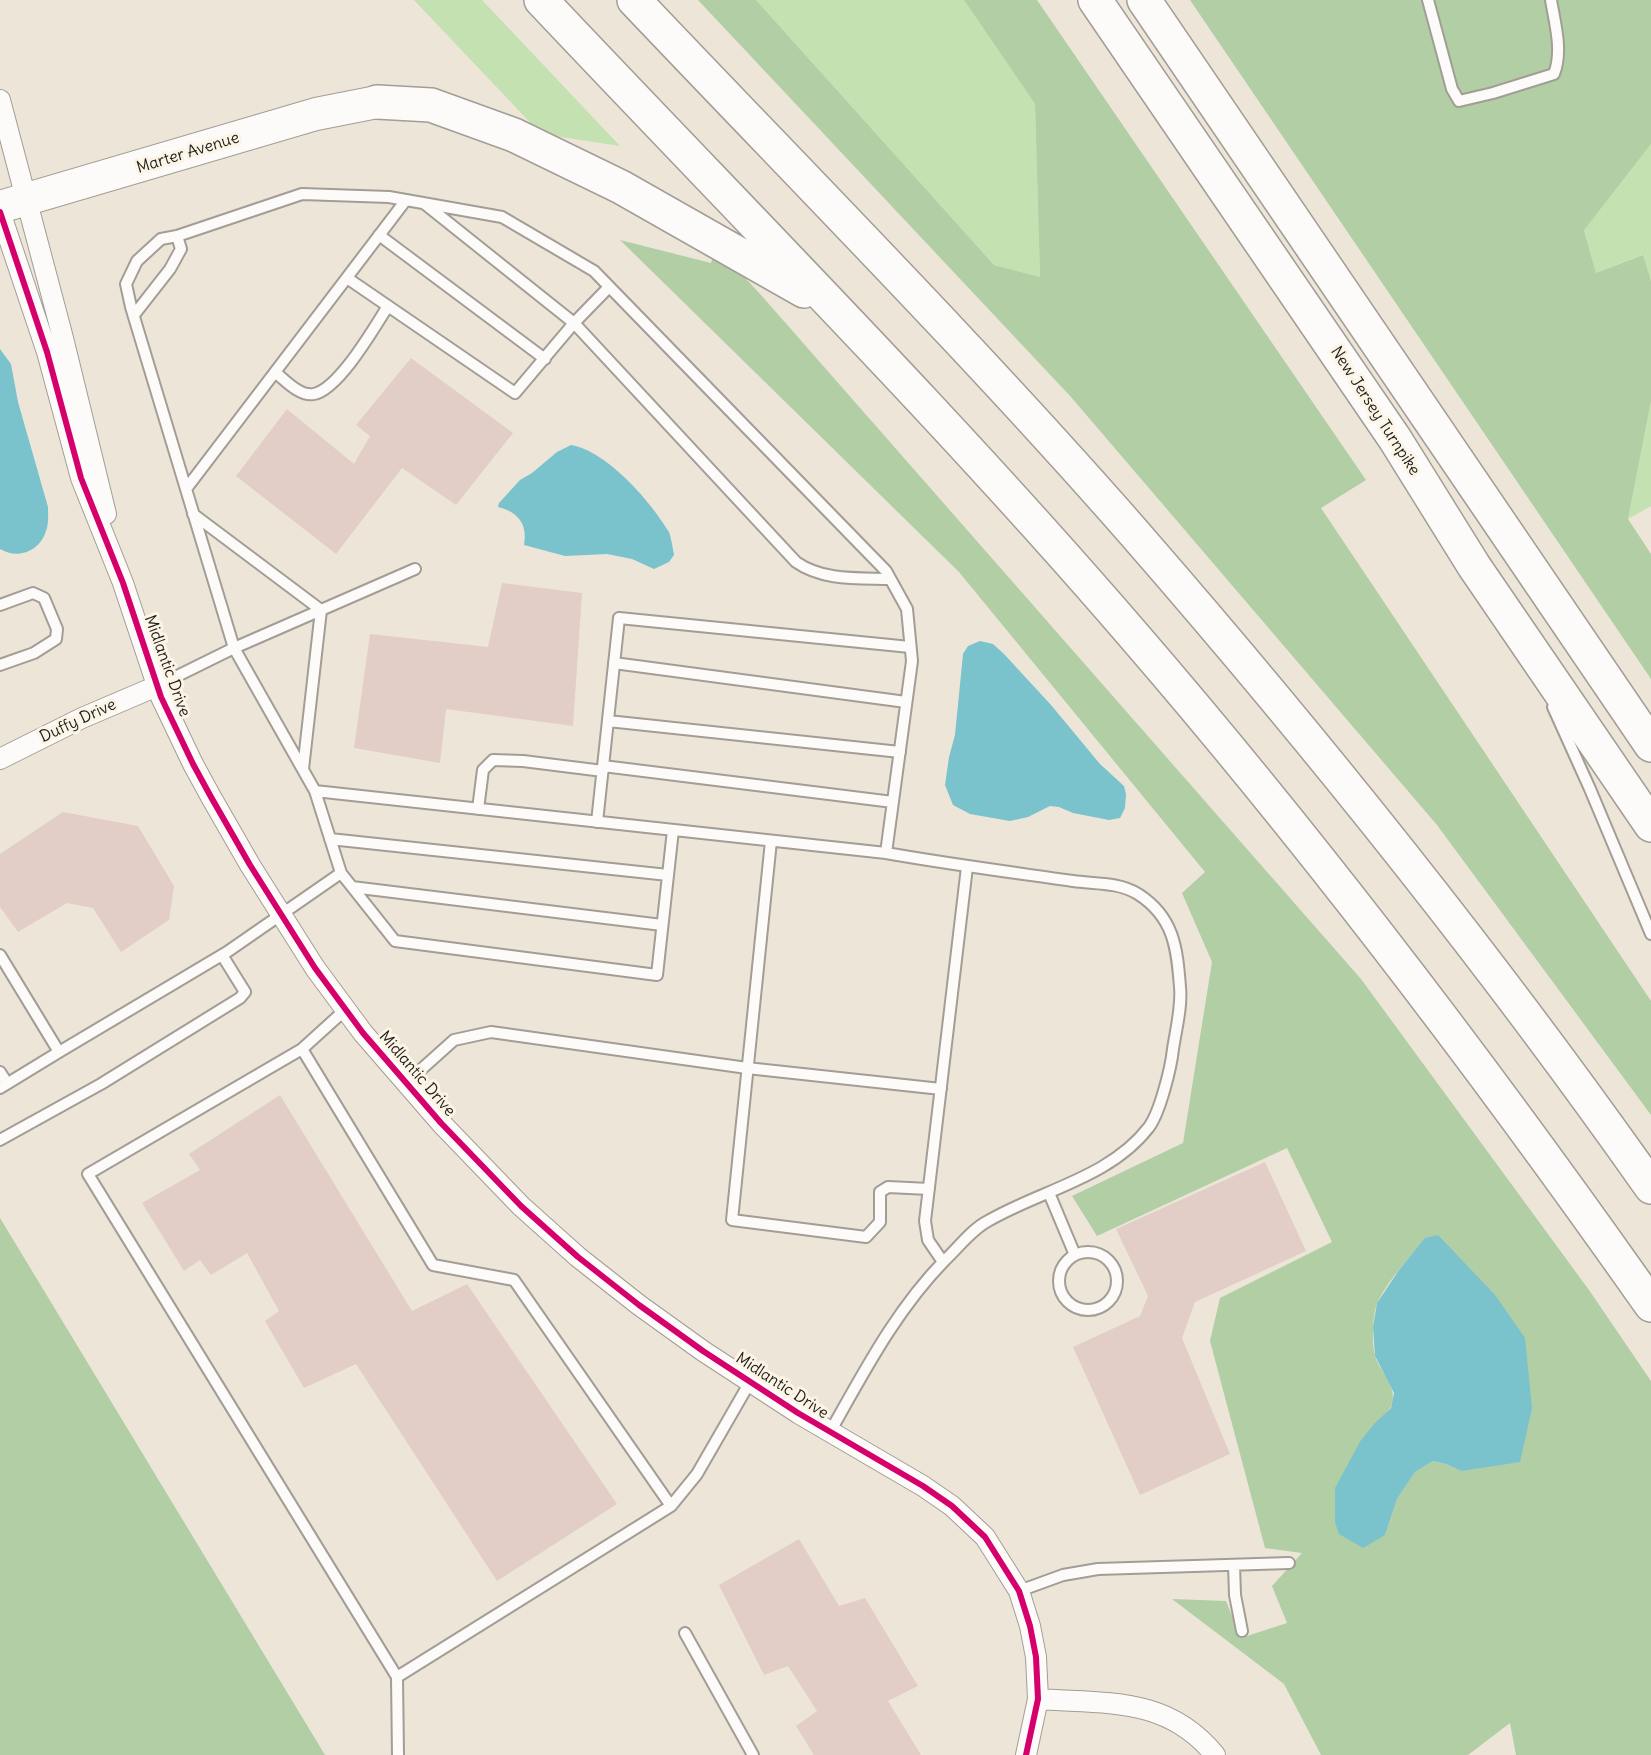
<!DOCTYPE html>
<html>
<head>
<meta charset="utf-8">
<style>
  body { margin:0 }
  canvas { display:block; background:#ede5d8 }
</style>
</head>
<body>
<canvas width="1651" height="1755"></canvas>
<script>
const context = document.querySelector('canvas').getContext('2d');
context.lineJoin = 'round';
function fill(path, color) { context.fillStyle = color; context.fill(path, 'evenodd'); }
function stroke(path, color, width, dash) { context.strokeStyle = color; context.lineWidth = width; context.lineCap = dash ? 'butt' : 'round'; context.setLineDash(dash || []); context.stroke(path); }
function label(font, color, halo, rows, align = 'center') {
  context.font = font + ' Delius,sans-serif'; context.lineWidth = 6; context.setLineDash([]); context.textBaseline = 'middle'; context.strokeStyle = halo; context.fillStyle = color; for (const [text, x, y, turn = 0] of rows) {
    context.save(); context.translate(x, y); context.rotate((+turn || 0) * Math.PI / 180); context.textAlign = isNaN(turn) ? turn : align; if (halo) context.strokeText(text, 0, 0); context.fillText(text, 0, 0); context.restore();
  }
}
fill(new Path2D(`
  M414,0H482L620,146L541,134Z
  M756,0H964L1035,104L1040,277L994,265Z
  M1651,144V281L1642,255L1596,273L1584,229Z
  M1651,401V506L1628,519Z`), '#c3e1b1');
fill(new Path2D(`
  M698,0H756L994,265L1040,277L1035,104L964,0H1037L1366,480L1321,508L1651,1001V1115L1437,825L1071,397Z
  M1190,0H1651V144L1584,230L1596,273L1643,255L1651,281V401L1628,519L1651,554V679Z
  M620,240L711,263L716,247L761,295L1361,979L1589,1290L1651,1381V1755H1516L1510,1723L1468,1755H1321L1284,1684L1172,1599L1226,1601L1241,1638L1287,1623L1272,1586L1302,1553L1265,1548L1210,1341L1220,1298L1332,1242L1287,1148L1097,1236L1072,1196L1183,1143L1212,962L1182,893L1205,872L959,572ZM1425,1239L1461,1471L1446,1464L1433,1461L1415,1472L1397,1499L1385,1535L1361,1440C1366,1434 1390,1411 1391,1406C1399,1387 1380,1373 1375,1356C1372,1343 1372,1313 1378,1301C1390,1278 1409,1258 1425,1239Z
  M0,1218L325,1755H0Z`), '#b1cea5');
fill(new Path2D(`
  M0,349L11,364L18,402L48,507C48,515 49,523 46,531C40,551 18,560 0,549Z
  M571,445C607,451 651,502 669,532C671,537 673,549 674,555L669,562L654,569L632,559L607,554L565,556L524,545C528,524 518,512 498,507L499,503L520,480L532,473L557,452Z
  M980,641L993,644L1004,654L1051,705L1100,764L1124,786L1126,794L1125,808L1120,818L1109,820L1073,813L1059,807L1050,806L1028,817L1010,821L970,814L953,805L945,785L949,757L955,735L963,654L968,646Z
  M1438,1235L1495,1295L1525,1338L1532,1408L1520,1462L1461,1471L1446,1464L1433,1461L1415,1472L1397,1499L1385,1535L1363,1548L1339,1534L1335,1522V1488L1361,1440L1374,1424L1391,1408L1394,1393L1375,1356L1373,1327L1377,1303L1399,1270L1425,1238Z`), '#7ac2cc');
fill(new Path2D(`
  M411,358L513,433L456,505L402,468L336,554L236,476L287,409L354,464L370,436L356,425Z
  M502,583L582,593L573,726L446,709L440,763L354,748L370,634L488,647Z
  M63,812L138,826L174,886L169,920L121,952L93,908L67,903L18,932L0,907V854Z
  M280,1095L412,1311L467,1284L617,1504L497,1581L356,1364L304,1388L265,1321L279,1311L247,1253L211,1275L200,1260L184,1271L142,1203L200,1170L189,1154Z
  M1265,1162L1306,1251L1195,1302L1182,1338L1230,1454L1140,1495L1073,1347L1140,1316L1148,1296L1116,1229Z
  M799,1539L839,1606L865,1598L918,1686L888,1701L921,1755H814L796,1726L817,1711L788,1666L764,1675L719,1585Z`), '#e2cec7');
const service = new Path2D(`
  M1428,0L1452,89L1459,101L1493,93L1554,74C1563,51 1555,24 1551,0
  M425,204L574,323L796,562C823,581 858,578 890,579
  M379,235L545,359
  M347,278L515,393L574,323L609,287
  M134,315L170,269L181,249L177,236
  M275,372C285,380 300,397 314,394C339,389 374,328 388,306
  M186,489L406,200
  M193,514L321,610L303,769
  M0,605L33,593L44,598L57,629L56,639L34,653L0,665
  M614,663L906,702
  M157,686L234,648L415,569
  M1553,707L1590,789L1651,934
  M608,721L900,752
  M603,766L893,802
  M315,791L886,853C948,864 1010,872 1073,881C1095,884 1118,882 1138,894C1174,917 1177,948 1180,987C1182,1007 1176,1029 1173,1049C1171,1068 1160,1112 1149,1127C1110,1178 1041,1190 988,1221C972,1229 958,1248 945,1260C896,1310 864,1372 830,1432
  M478,809L483,770L493,760L523,761L603,771
  M597,822L619,618L910,647
  M330,839L668,875
  M771,841L732,1220L866,1237L880,1222V1192L888,1187L929,1189
  M341,873L395,941L657,975L673,830
  M352,887L662,925
  M0,955L59,1052L227,952L341,873L315,791L234,648L131,307L126,284L137,261L161,239L177,236L302,194L389,197L502,217L594,271L886,571L907,609L912,661L886,853
  M302,1049L345,1010
  M0,1072L7,1083
  M406,1083L454,1040L491,1032L747,1068L941,1089
  M0,1088L59,1052
  M0,1140L101,1084L240,998L245,992L222,955
  M1049,1193L1075,1255
  M1059 1281a29 29 0 1 1 58 0a29 29 0 1 1-58 0Z
  M943,1262L928,1240L925,1221L967,867
  M671,1506L514,1280L433,1265L302,1049L88,1174L397,1677L671,1506L697,1474L750,1382
  M1234,1565L1235,1595L1242,1631
  M1019,1591L1063,1575L1098,1569L1289,1563
  M685,1633L753,1755
  M397,1677L398,1755`);
const minor = new Path2D(`
  M0,100L63,338L106,514
  M0,212L47,352L81,478L123,583L161,697L193,764L211,797L250,865L315,968L363,1033L441,1123L521,1206L578,1257L639,1305L703,1351L798,1413L923,1486L952,1506L985,1537L1019,1591L1030,1626L1036,1657L1038,1699L1026,1755
  M0,759L82,718L157,686
  M1038,1699C1106,1704 1167,1696 1215,1755`);
const primary = new Path2D(`
  M0,207L316,114L377,102`);
const motorway = new Path2D(`
  M541,0C740,211 946,417 1135,637C1319,850 1489,1075 1651,1305
  M634,0C802,177 974,350 1135,534C1317,743 1491,960 1651,1187
  M1095,0L1395,439L1474,566L1651,825
  M1144,0L1651,745
  M377,102L431,105L514,135L621,187L804,291`);
stroke(service, '#a29d95', 14);
stroke(minor, '#a29d95', 22);
stroke(primary, '#a29d95', 34);
stroke(motorway, '#a29d95', 36);
stroke(service, '#fcfbf9', 10);
stroke(minor, '#fcfbf9', 20);
stroke(primary, '#fcfbf9', 32);
stroke(motorway, '#fcfbf9', 33);
stroke(new Path2D(`
  M0,212L47,352L81,478L123,583L161,697L193,764L211,797L250,865L315,968L363,1033L441,1123L521,1206L578,1257L639,1305L703,1351L798,1413L923,1486L952,1506L985,1537L1019,1591L1030,1626L1036,1657L1038,1699L1026,1755`), '#d6006c', 6);
label('16px', '#1c1c1c', '#fcf5e5', [
  ["Marter Avenue",188,153,-17],
  ["New Jersey Turnpike",1375,411,57],
  ["Midlantic Drive",167,666,70],
  ["Duffy Drive",78,721,-25],
  ["Midlantic Drive",417,1074,49],
  ["Midlantic Drive",782,1386,33]
]);
</script>
</body>
</html>
